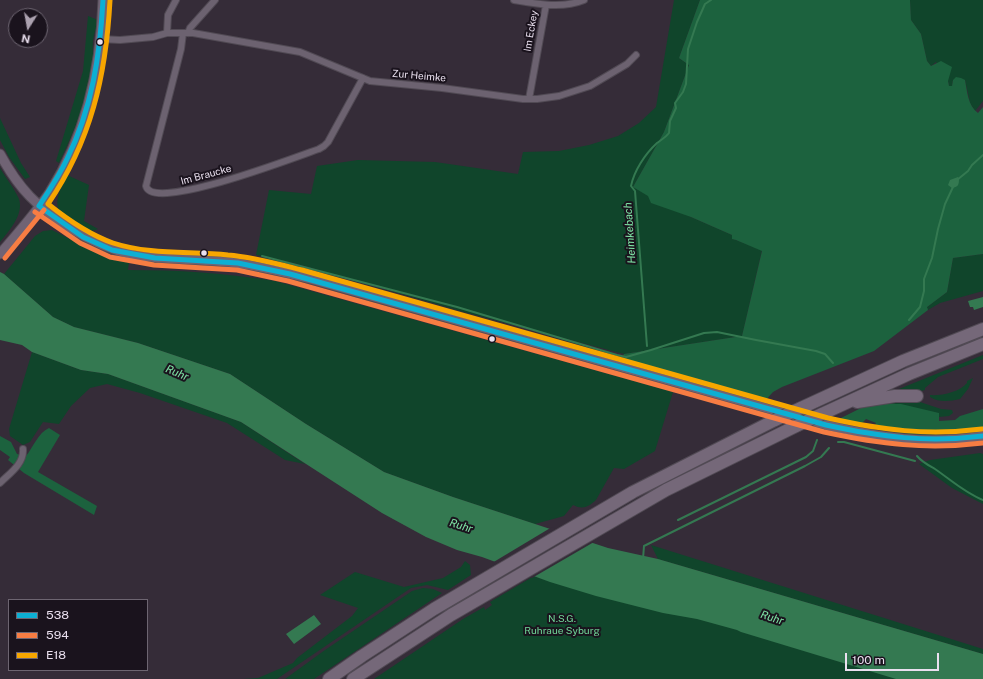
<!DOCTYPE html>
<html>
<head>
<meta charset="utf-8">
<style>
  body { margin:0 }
  #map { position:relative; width:983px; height:679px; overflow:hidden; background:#352c38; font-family:"Public Sans",sans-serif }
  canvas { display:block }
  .legend { position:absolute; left:8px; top:599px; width:140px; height:72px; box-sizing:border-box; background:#1a131d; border:1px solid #6d6571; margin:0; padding:5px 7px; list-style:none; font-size:12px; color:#eae0ef }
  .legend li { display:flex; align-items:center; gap:8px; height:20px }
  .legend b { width:20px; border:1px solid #6d6571 }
  .north { position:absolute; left:8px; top:8px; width:40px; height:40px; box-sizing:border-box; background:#1a131d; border:1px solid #6d6571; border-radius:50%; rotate:191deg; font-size:11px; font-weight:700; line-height:16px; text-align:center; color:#eae0ef }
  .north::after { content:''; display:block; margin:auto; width:14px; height:18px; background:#aba1af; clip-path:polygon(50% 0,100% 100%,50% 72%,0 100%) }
  .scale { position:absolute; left:845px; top:653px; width:94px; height:18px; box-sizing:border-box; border:2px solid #eae0ef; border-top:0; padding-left:5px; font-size:12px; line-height:14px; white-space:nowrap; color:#eae0ef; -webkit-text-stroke:3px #1a131d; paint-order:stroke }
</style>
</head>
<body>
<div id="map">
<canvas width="983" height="679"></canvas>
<ul class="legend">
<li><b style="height:5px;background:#0dafd3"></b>538</li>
<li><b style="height:5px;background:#f77d43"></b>594</li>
<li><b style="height:5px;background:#f7a600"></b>E18</li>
</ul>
<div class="north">N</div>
<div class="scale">100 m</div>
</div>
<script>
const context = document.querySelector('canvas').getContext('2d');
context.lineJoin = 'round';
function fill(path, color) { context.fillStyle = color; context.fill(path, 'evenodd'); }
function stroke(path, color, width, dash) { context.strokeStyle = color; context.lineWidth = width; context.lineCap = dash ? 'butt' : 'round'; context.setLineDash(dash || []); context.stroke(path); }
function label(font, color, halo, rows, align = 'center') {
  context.font = font + ' "Public Sans",sans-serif'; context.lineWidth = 4; context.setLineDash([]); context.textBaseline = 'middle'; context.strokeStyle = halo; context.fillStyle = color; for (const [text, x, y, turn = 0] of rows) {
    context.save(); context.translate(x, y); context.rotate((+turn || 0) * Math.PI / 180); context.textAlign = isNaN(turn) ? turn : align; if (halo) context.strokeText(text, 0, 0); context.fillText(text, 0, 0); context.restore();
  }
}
fill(new Path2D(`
  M674,0H700L679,58L689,65L664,132L633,187L691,217L732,235L733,239L736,240L762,250L742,336L624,354L464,312L294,263L256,255L269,190L311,194L317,166L358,160L435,162L518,174L523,152L559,151L589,145L618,136L639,123L656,107Z
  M910,0H983V101L975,111L970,103L965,80H953L952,86H949L948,81L936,62L931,66L927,61L921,34L911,20Z
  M88,16L98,20C97,27 94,33 93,40C92,49 94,57 93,65C86,102 75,130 59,163L56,161L83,71Z
  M0,118L21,163L30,177L25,179L9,157L0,140Z
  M0,168C5,177 12,185 17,195C27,211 10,230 0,242Z
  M67,175L89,185L84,221L98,229L89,232L64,218C51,204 60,190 67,175Z
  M52,230L98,253L129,262L128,270C178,270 225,273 275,281L673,392L655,451L624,469L614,468L596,500C588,507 583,510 573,505L564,516L535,524L453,497L384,472L306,424L230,374L138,343L74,327L53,317L4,274L35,236L43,231Z
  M983,254V291L940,303L928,310L927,307L947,292L953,258Z
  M32,352L81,370L108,374L241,422L305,464L285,460L227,423L140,393L107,384L90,388L71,406L59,424L43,422L30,442L23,445L10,436L9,429Z
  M983,355V359L938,377L925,388V390L916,392L901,391L899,389Z
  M973,378L968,389L960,399C950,401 940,403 930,397V395C941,396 960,392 967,383V381Z
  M917,401L941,409L952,410L953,413L949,416L939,417L938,413L869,404L878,402Z
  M980,453L983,454V504L952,488L919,464L930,460Z
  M651,545L983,649V654L658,559Z
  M465,561L470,565L471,575L448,590L427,585L411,588L277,679H244L258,678L293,663L297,658L352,616L358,608L320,595L355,572L404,587L443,578L461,567Z
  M534,576L536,577L937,679H374L463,619L484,607L485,610L492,605L490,602Z
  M423,588L433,589L442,593L314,679H285L325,650L412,591Z`), '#10452b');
fill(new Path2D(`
  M700,0H910L911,20L921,34L927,61L931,66L941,61L952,67L948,81L949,86H952L953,80L956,77L961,78L965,80C967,91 968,106 978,113L983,107V254L953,258L947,292L927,307L928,310L874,351L782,387L773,392L764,402L622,361L621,360L624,354L742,336L762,251L736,240L732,239V235L691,217L651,203L648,196L633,187L664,132L689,65L679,58Z
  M869,404H901L939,413V421L955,420L960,416L983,409V430L951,434L918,435L878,430L873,428L876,423L866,419L860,425L839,419Z
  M49,428L60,435L38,472L97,506L94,515L24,473L8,460L10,457L0,450V436L11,442L17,454L26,456C34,446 38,433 49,428Z`), '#1c623e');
fill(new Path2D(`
  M958,177L959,179C959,185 958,187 952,188L948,185L950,180Z
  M0,272L4,274L53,317L74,327L138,343L230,374L306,424L384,472L453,497L608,548L658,559L983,654V679H896L741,632L737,630L697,619L663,613L596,596L550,582L482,557L457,550L426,537L382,513L241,422L108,374L81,370L32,352L22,345L0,340Z
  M983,297V307L974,310L973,307H970L968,301Z
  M314,615L321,624L294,644L286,634Z`), '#347951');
fill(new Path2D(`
  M552,527L594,542L532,578L492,563Z`), '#352c38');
stroke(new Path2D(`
  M957,180L968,171L972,165L983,155
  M262,256L457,307L617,355L626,357L651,350
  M909,320L920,307L924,291V279L932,258L938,229L945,204L953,187
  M647,346L635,191L631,186C634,171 645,154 657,143C661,140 666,137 669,133L670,121L676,108L675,103L683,92L686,84L688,49L697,22L705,4L711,0
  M651,350L704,333L717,332L756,340L816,351L825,354L833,363
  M838,442H844L915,461
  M917,456C922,462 928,465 935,469C951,480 965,493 983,500
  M678,520L806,457L813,451L817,440
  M643,559L644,546L805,466L821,457L829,448`), '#347951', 2);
const street = new Path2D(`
  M514,0C537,4 562,9 584,0
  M167,33L168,15L176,0
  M183,33L181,49L146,186C152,213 298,156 319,149L324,146L328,142L363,78
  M188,33L190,28L215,0
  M101,39L120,40L153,37L167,33H193L300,52L370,81L442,88L523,99H537L559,96L590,86L627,64L636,55
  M529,99L546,5
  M0,483C10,473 24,464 23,449`);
const secondary = new Path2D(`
  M0,154C19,189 37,207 70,228C91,241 110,250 134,255C165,260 197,259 228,262C256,265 284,272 311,279L826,425C882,438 926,445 983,436
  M0,254C17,234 35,214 50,192C86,135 101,67 103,0`);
const highway = new Path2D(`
  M857,402L895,396H917
  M801,408L903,361L983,329
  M822,414L909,374L983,344
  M329,679L362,656L434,609L633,492L775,420
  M353,679L451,615L666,490L796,426`);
stroke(street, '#514a54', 8);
stroke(secondary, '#514a54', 11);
stroke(highway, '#514a54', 14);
stroke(street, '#6c6270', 6);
stroke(secondary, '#706374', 9);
stroke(highway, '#756879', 12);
const highwayBridge = new Path2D(`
  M775,420L801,408
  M796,426L822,414`);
stroke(highwayBridge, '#514a54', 14, []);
stroke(highwayBridge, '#756879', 12);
stroke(new Path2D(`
  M39,206L83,237L112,250L155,258L238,263L290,274L826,425C881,437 927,443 983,436
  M39,206C49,191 59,176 67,159C92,109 100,55 103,0`), '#0dafd3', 5);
stroke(new Path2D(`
  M35,212L80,243L110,257L154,265L237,270L288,281L824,432C880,444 926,450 983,443
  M5,258L44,210`), '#f77d43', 5);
stroke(new Path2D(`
  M110,0C106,76 91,141 48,204C68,220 90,235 113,243C150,255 190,251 228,255C253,257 278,264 302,270L828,418C882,430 927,436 982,429`), '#f7a600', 5);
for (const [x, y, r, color] of [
  [100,42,3.5,"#eae0ef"],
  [204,253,3.5,"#eae0ef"],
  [492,339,3.5,"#eae0ef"]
]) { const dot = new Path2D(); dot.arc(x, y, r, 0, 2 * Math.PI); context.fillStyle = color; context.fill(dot); stroke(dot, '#1a131d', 1.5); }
label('10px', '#eae0ef', '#1a131d', [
  ["Im Eckey",531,31,-80],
  ["Zur Heimke",419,76,5],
  ["Im Braucke",206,175,-15]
]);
label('10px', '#72da9a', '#1a131d', [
  ["N.S.G.",562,619],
  ["Ruhraue Syburg",562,631]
]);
label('italic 11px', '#80e7a7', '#1a131d', [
  ["Heimkebach",630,233,-94],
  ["Ruhr",177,373,23],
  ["Ruhr",461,526,17],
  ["Ruhr",772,618,18]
]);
</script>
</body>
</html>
